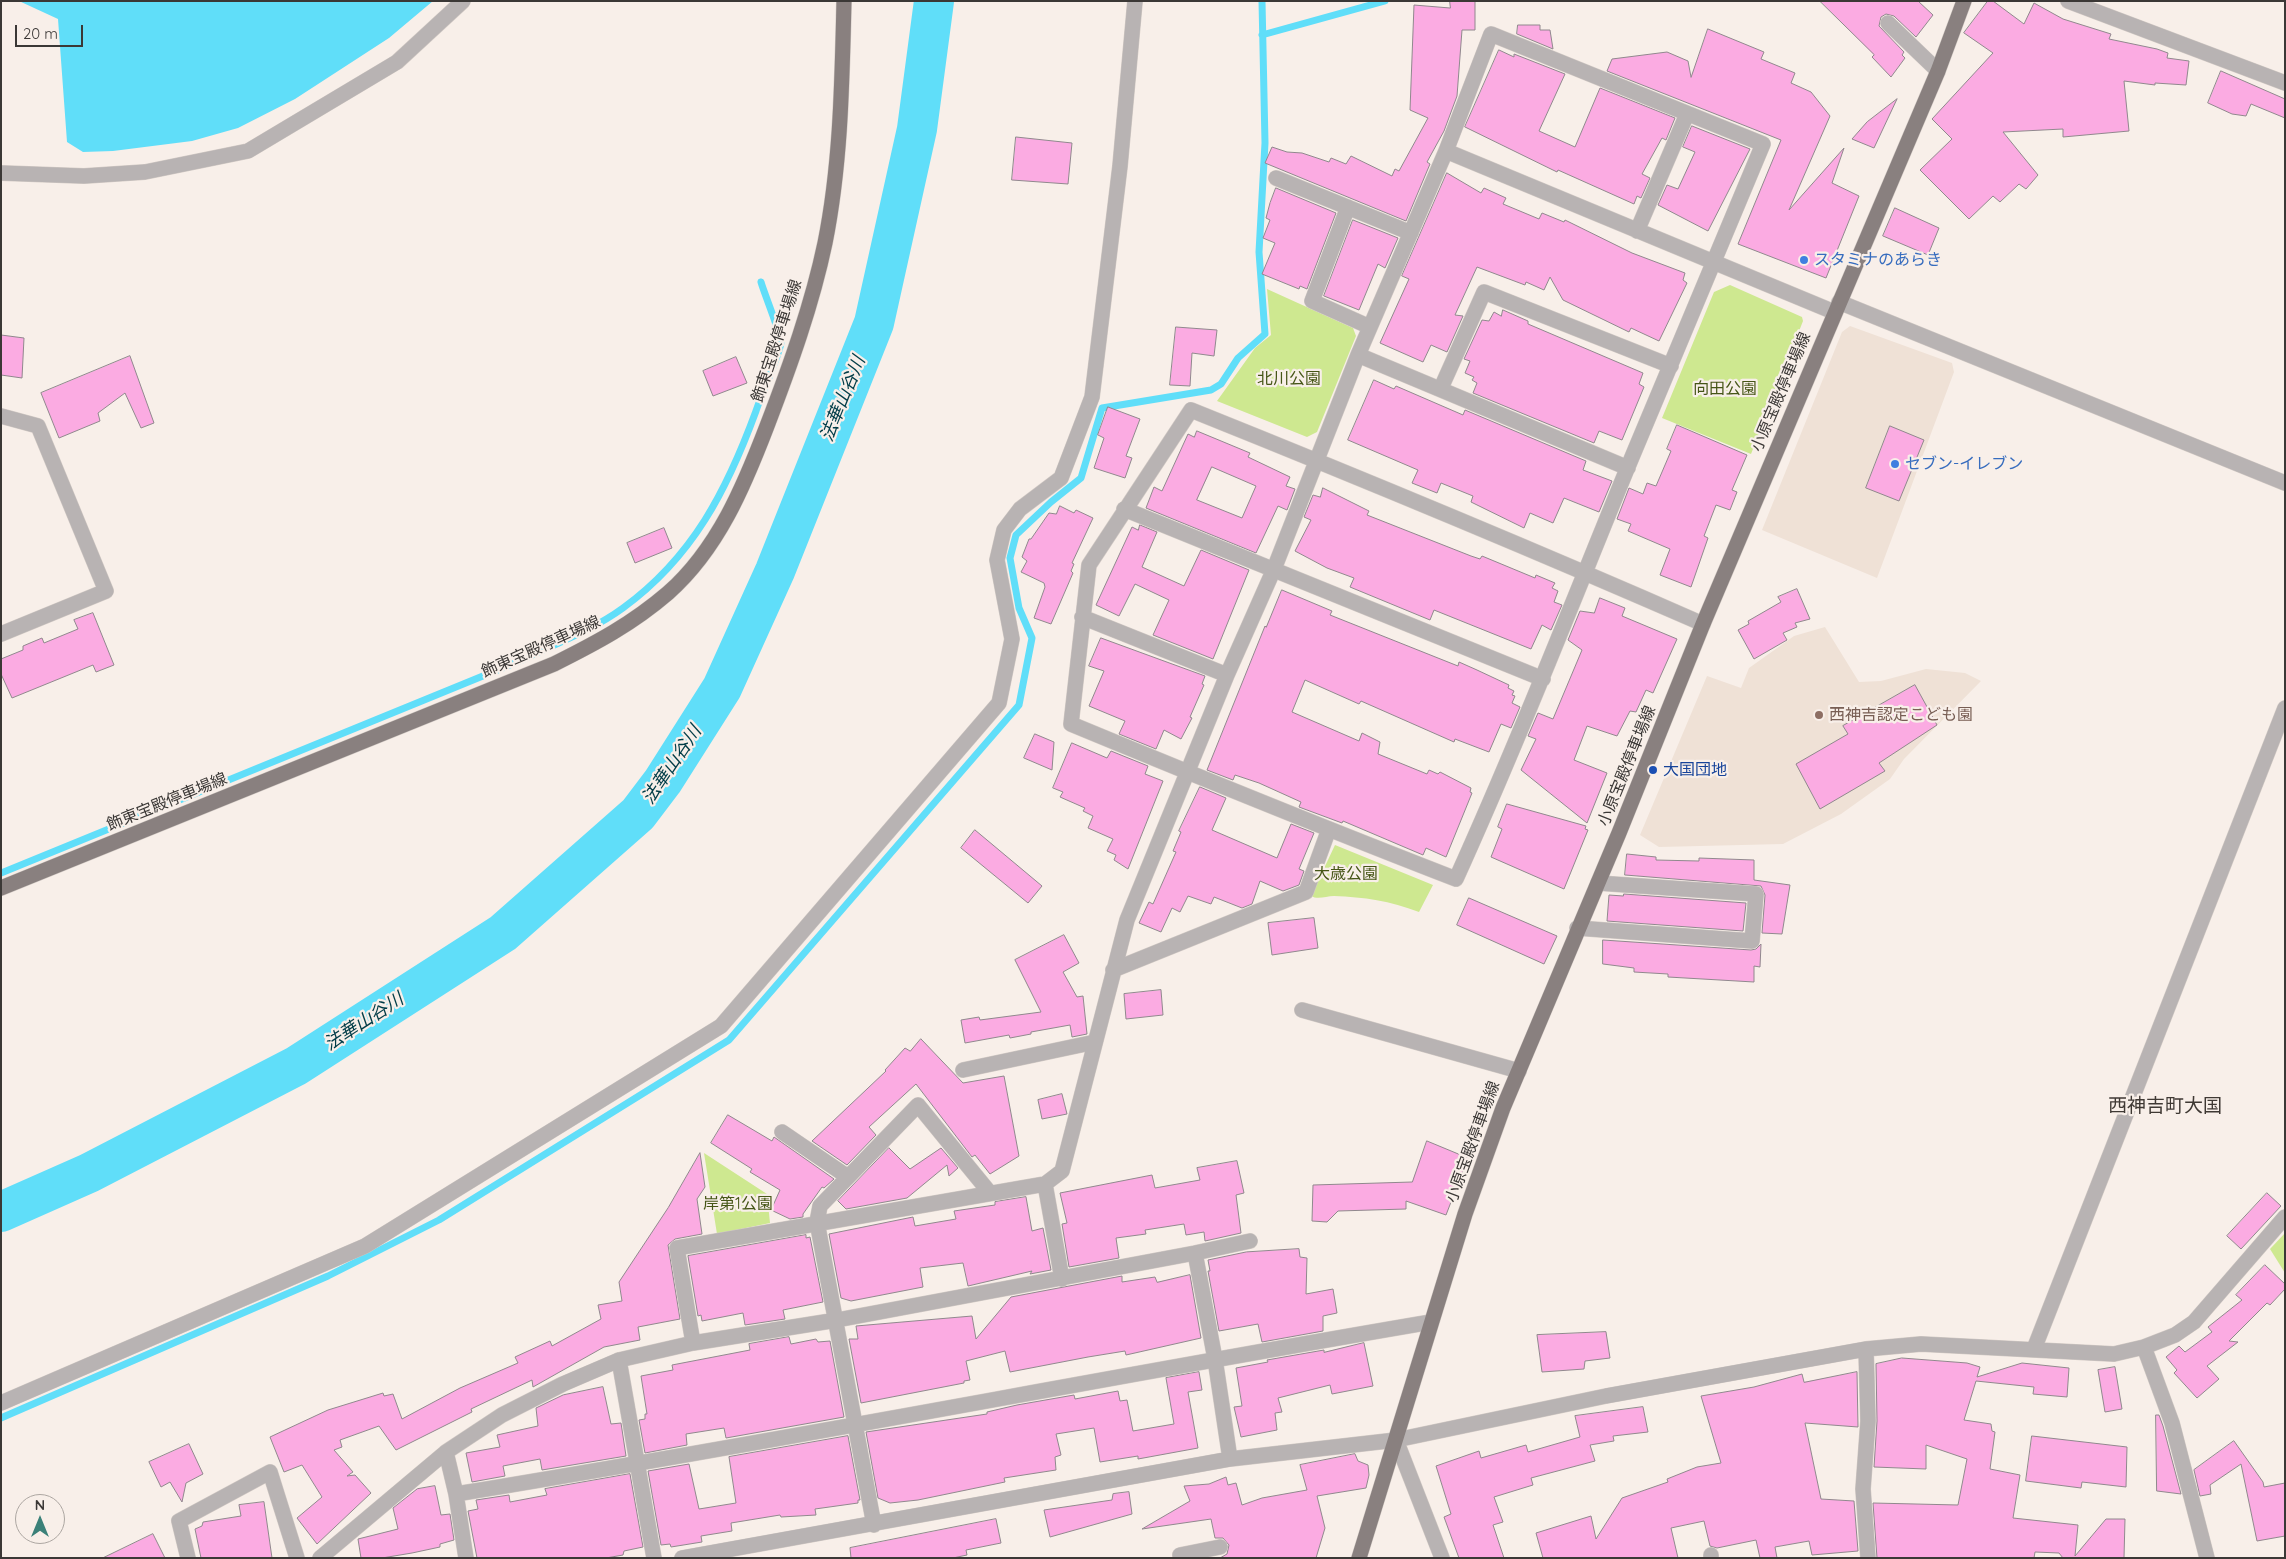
<!DOCTYPE html>
<html>
<head>
<meta charset="utf-8">
<style>
  body { margin:0 }
  #map { position:relative; width:2286px; height:1559px; overflow:hidden; background:#f8efe9; font-family:Quicksand,sans-serif }
  canvas { display:block }
  .frame { position:absolute; inset:0; border:2px solid #3b3836; pointer-events:none }
  .north { position:absolute; left:15px; top:1494px; width:50px; height:50px; box-sizing:border-box; background:#f8efe9; border:1px solid #aca6a1; border-radius:50%; rotate:0deg; font-size:14px; font-weight:700; line-height:20px; text-align:center; color:#3b3836 }
  .north::after { content:''; display:block; margin:auto; width:18px; height:22px; background:#3b8179; clip-path:polygon(50% 0,100% 100%,50% 72%,0 100%) }
  .scale { position:absolute; left:15px; top:25px; width:68px; height:22px; box-sizing:border-box; border:2px solid #3b3836; border-top:0; padding-left:6px; font-size:15px; line-height:18px; white-space:nowrap; color:#3b3836; -webkit-text-stroke:4px #f8efe9; paint-order:stroke }
</style>
</head>
<body>
<div id="map">
<canvas width="2286" height="1559"></canvas>
<div class="frame"></div>
<div class="north">N</div>
<div class="scale">20 m</div>
</div>
<script>
const context = document.querySelector('canvas').getContext('2d');
context.lineJoin = 'round';
function fill(path, color) { context.fillStyle = color; context.fill(path, 'evenodd'); }
function stroke(path, color, width, dash) { context.strokeStyle = color; context.lineWidth = width; context.lineCap = dash ? 'butt' : 'round'; context.setLineDash(dash || []); context.stroke(path); }
function label(font, color, halo, rows, align = 'center') {
  context.font = font + ' Quicksand,"Noto Sans JP",sans-serif'; context.lineWidth = 4.5; context.setLineDash([]); context.textBaseline = 'middle'; context.strokeStyle = halo; context.fillStyle = color; for (const [text, x, y, turn = 0] of rows) {
    context.save(); context.translate(x, y); context.rotate((+turn || 0) * Math.PI / 180); context.textAlign = isNaN(turn) ? turn : align; if (halo) context.strokeText(text, 0, 0); context.fillText(text, 0, 0); context.restore();
  }
}
fill(new Path2D(`
  M1850,326L1952,363L1954,372L1877,578L1762,530L1842,332Z
  M1825,627L1859,682L1881,681L1926,669L1965,673L1981,681L1904,759L1890,779L1841,814L1783,844L1659,847L1640,835L1707,676L1741,688L1749,668L1794,636Z`), '#efe1d6');
fill(new Path2D(`
  M1730,285L1802,317L1803,321L1751,454L1662,418L1714,292Z
  M1267,289L1353,328L1356,336L1317,432L1307,437L1217,401L1255,348L1271,335Z
  M1335,845L1433,885L1419,912C1390,901 1364,897 1334,896C1326,896 1318,900 1311,896Z
  M704,1153L767,1194L770,1223L717,1234Z
  M2285,1233V1273L2270,1249Z`), '#cee890');
fill(new Path2D(`
  M19,1H433L389,38L295,99L238,128L192,141L113,151L83,152L67,142L58,19Z`), '#60def9');
stroke(new Path2D(`
  M1262,35L1385,1
  M1,873L522,660C555,644 593,630 623,608C693,557 727,490 756,411C760,398 780,353 781,343C781,334 764,293 761,282
  M1,1418L328,1276L439,1220L729,1040L1019,705L1032,638L1019,608L1010,558L1016,535L1051,502L1081,478L1102,408L1211,390L1221,384L1238,358L1265,334L1259,252L1265,143L1262,1`), '#60def9', 7);
stroke(new Path2D(`
  M1,1212L89,1173L296,1066L503,933L638,814L663,781L722,688L775,571L874,323L917,129L934,1`), '#60def9', 40);
const building = new Path2D(`
  M1450,1H1475V30H1462L1457,96L1444,131L1427,162L1430,164L1406,221L1265,163L1272,147L1287,152L1302,153L1329,162L1331,158L1346,164L1351,156L1392,176L1395,169L1399,171L1428,118L1410,110L1414,5L1450,8Z
  M1820,1H1918L1933,15L1916,37L1894,16L1886,14L1881,17L1879,26L1904,52L1902,55L1905,58L1891,77L1872,57L1874,55Z
  M1988,1H1993L2024,24L2034,3L2063,19L2111,34L2109,39L2157,49L2168,53L2167,58L2189,61L2186,85L2155,83V85L2124,81L2129,131L2063,137V129L2003,132L2038,175L2026,189L2019,184L2000,202L1993,196L1969,219L1920,170L1952,139L1932,119L1993,53L1964,33Z
  M1518,25H1540V30H1550L1553,49L1517,34Z
  M1708,29L1764,52L1761,59L1795,73L1791,83L1811,92L1830,116L1789,210L1844,148L1832,183L1859,196L1826,278L1738,244L1781,140L1607,71L1612,59L1667,52L1688,61L1691,77Z
  M1499,50L1514,57V54L1565,74L1539,131L1575,147L1600,88L1675,118L1666,140L1662,138L1642,174L1650,178L1641,198L1637,196L1634,204L1558,170L1557,172L1465,127Z
  M2221,71L2285,99V118L2251,104L2246,116L2232,114L2208,103Z
  M1897,99L1874,148L1852,139L1867,122Z
  M1692,126L1750,149L1708,231L1658,205L1667,185L1678,189L1695,152L1683,147Z
  M1016,137L1072,143L1068,184L1012,180Z
  M1447,173L1481,193L1484,188L1506,198L1503,204L1539,219L1542,213L1564,222L1565,220L1632,253L1685,273L1683,280L1687,283L1659,341L1631,328L1629,332L1563,300L1550,277L1544,290L1526,282L1525,285L1477,267L1455,315L1463,316L1447,352L1431,345L1423,362L1380,343L1409,279L1402,276Z
  M1276,188L1336,213L1307,289L1300,286L1299,289L1262,274L1275,243L1263,238L1270,220L1266,218L1270,203Z
  M1895,208L1939,228L1928,255L1883,236Z
  M1353,220L1398,238L1385,268L1378,264L1359,310L1324,296Z
  M1503,310L1528,321V324L1643,373L1639,384L1644,387L1622,440L1599,431L1594,443L1473,393L1477,383L1472,380L1474,377L1465,373L1470,361L1464,359L1482,320L1489,321L1494,312L1501,316Z
  M1176,327L1217,330L1214,356L1192,353L1190,386L1170,385Z
  M1,335L24,338L22,378L1,375Z
  M130,356L154,423L141,428L125,393L98,413L100,421L59,438L41,393Z
  M736,357L747,383L713,396L703,371Z
  M1374,380L1394,389L1396,386L1463,415L1465,410L1586,461L1583,470L1612,481L1599,512L1564,498L1553,523L1530,513L1524,528L1471,502L1473,496L1441,483L1437,493L1412,483L1418,470L1348,440Z
  M1108,407L1140,419L1126,456L1132,458L1125,478L1094,468L1104,438L1098,435Z
  M1677,425L1747,455L1732,490L1737,492L1730,510L1716,505L1704,536L1708,538L1691,587L1660,575L1670,549L1628,531L1631,524L1617,519L1629,488L1643,494L1647,483L1656,486L1671,451L1667,449Z
  M1890,426L1924,440L1899,501L1866,488Z
  M1197,431L1250,453L1248,457L1290,477L1286,486L1295,489L1287,510L1278,506L1256,553L1146,508L1154,487L1162,491L1188,434L1194,437ZM1212,467L1256,486L1242,518L1197,500Z
  M1323,488L1369,511L1367,515L1471,556L1480,559L1482,556L1535,578L1536,575L1555,583L1552,588L1558,591L1554,602L1562,605L1551,630L1542,625L1531,649L1434,610L1430,620L1350,587L1354,578L1327,568L1295,551L1311,520L1304,517L1313,495L1320,497Z
  M1060,506L1074,513L1076,510L1093,518L1072,563L1074,564L1071,571L1073,573L1051,624L1034,618L1045,587L1044,583L1021,572L1027,561L1022,557L1029,539H1031L1049,513L1056,514Z
  M1140,525L1157,532L1142,567L1184,586L1201,550L1249,570L1213,659L1153,635L1169,600L1135,584L1119,616L1096,605L1132,527L1138,530Z
  M664,528L672,548L635,563L627,543Z
  M1797,589L1810,619L1795,623L1797,627L1783,633L1787,640L1754,659L1738,630L1749,624L1748,621L1781,602L1778,597Z
  M1282,590L1332,611L1330,615L1458,666L1459,662L1477,670L1509,685L1508,688L1514,691L1512,695L1515,696L1512,703L1520,707L1511,728L1501,724L1489,752L1455,739L1454,742L1361,701L1359,704L1305,680L1292,712L1359,741L1362,733L1380,742L1378,754L1427,774L1429,770L1438,774L1440,772L1471,788L1470,792L1472,793L1446,857L1426,848L1423,855L1343,821L1342,823L1299,807L1301,802L1259,783L1235,775L1233,780L1207,770L1265,626L1266,627Z
  M1600,598L1625,608L1622,616L1677,639L1653,693L1646,690L1636,712L1630,711L1617,736L1587,726L1574,760L1607,773L1587,823L1521,770L1536,739L1528,736L1538,713L1553,719L1582,650L1568,640L1580,611L1594,613Z
  M93,613L114,665L96,672L93,665L12,698L1,674V659L23,650V646L42,638L44,643L78,629L74,620Z
  M1101,638L1205,676L1202,684L1204,685L1190,717L1192,718L1181,739L1164,730L1156,749L1119,734L1125,721L1089,706L1104,671L1089,666Z
  M1915,685L1937,725L1879,763L1885,771L1820,809L1796,764L1848,734L1843,726Z
  M1035,734L1054,742L1052,770L1024,758Z
  M1072,743L1107,758L1111,751L1148,766L1145,774L1163,781L1128,869L1114,860L1116,855L1107,851L1113,839L1088,828L1093,816L1083,811L1085,808L1060,797L1063,792L1053,788Z
  M1200,787L1226,798L1212,830L1277,858L1291,824L1314,833L1299,869L1304,871L1299,885L1283,891L1260,881L1252,904L1242,908L1214,897L1211,904L1188,896L1180,912L1172,908L1161,932L1139,923L1149,902L1153,904L1176,852L1173,851L1181,832L1179,831Z
  M1507,804L1586,826L1585,829L1588,830L1564,889L1491,857L1502,829L1498,827Z
  M975,830L1042,886L1028,903L961,848Z
  M1627,854L1656,857V860L1699,861V858L1754,860V880L1790,885L1782,934L1762,933L1765,895L1761,886L1625,875Z
  M1624,894L1746,903L1743,931L1607,921L1609,895L1623,896Z
  M1469,898L1557,936L1544,964L1457,925Z
  M1314,918L1318,948L1272,955L1268,923Z
  M1064,935L1079,963L1063,972L1077,997L1083,996L1087,1034L1072,1037L1070,1025L1031,1032V1034L1010,1038L1009,1035L965,1043L961,1020L979,1017L980,1020L1041,1012L1015,960Z
  M1603,940L1751,950L1756,949L1761,944L1760,967L1754,966V982L1668,977V974L1634,972V968L1603,964Z
  M1161,990L1163,1015L1126,1019L1124,994Z
  M921,1039L963,1083L1004,1076L1019,1156L990,1174L975,1155L972,1157L916,1084L869,1127L876,1135L847,1165L812,1141L886,1071L885,1070L905,1048L910,1051Z
  M1062,1094L1067,1114L1042,1119L1038,1100Z
  M728,1115L772,1141L774,1137L834,1179L824,1188L822,1187L803,1214V1217L790,1219L771,1210L780,1190L750,1172L752,1169L711,1143Z
  M1427,1141L1468,1158L1446,1215L1406,1201V1209L1338,1211L1327,1222L1312,1221L1313,1185L1412,1182Z
  M889,1148L910,1169L941,1148L958,1168L949,1176L947,1165L907,1198L846,1209L838,1201Z
  M700,1153L705,1187L697,1199L702,1234L675,1239L668,1245L680,1319L638,1327L640,1340L604,1347L533,1387L532,1380L471,1409L472,1412L396,1450L379,1426L340,1440L342,1447L334,1450L353,1472L347,1476L355,1475L371,1493L317,1544L297,1518L322,1497L302,1465L284,1472L270,1437L328,1410L383,1393L384,1396L393,1394L402,1419L460,1388L518,1363L515,1357L550,1341L552,1346L601,1319L598,1305L622,1301L619,1282L668,1208Z
  M1237,1161L1244,1193L1236,1195L1241,1233L1205,1241L1204,1232L1186,1235L1184,1224L1145,1230L1146,1234L1116,1238L1119,1258L1069,1267L1062,1224L1067,1223L1060,1193L1152,1175L1155,1188L1200,1180L1197,1168Z
  M2267,1193L2281,1206L2241,1249L2227,1236Z
  M1026,1197L1032,1231L1043,1228L1051,1270L1030,1274L1032,1271L968,1286L963,1263L920,1268L923,1287L851,1301L841,1298L829,1234L913,1217L915,1226L956,1219L954,1211L995,1205V1202Z
  M806,1235V1238L810,1237L823,1302L783,1310L785,1319L745,1325L743,1313L702,1321L701,1315L698,1316L688,1256Z
  M1299,1249L1300,1257L1307,1258L1306,1294L1333,1289L1337,1313L1323,1316V1331L1262,1342L1258,1324L1219,1331L1208,1271H1210L1208,1260L1246,1252Z
  M2265,1265L2285,1284V1289L2270,1305L2267,1303L2229,1341L2238,1342L2207,1366L2219,1379L2197,1398L2174,1373L2177,1370L2166,1357L2179,1346L2185,1352L2212,1332L2208,1327L2242,1300L2236,1295Z
  M1190,1275L1201,1338L1126,1355L1125,1351L1088,1357L1010,1372L1005,1351L966,1361L970,1380L964,1381V1383L861,1403L849,1339H858L856,1326L972,1316L976,1339L1011,1297L1122,1276V1282L1155,1277L1157,1282Z
  M1606,1332L1610,1358L1585,1361L1584,1369L1542,1372L1537,1335Z
  M789,1337L791,1344L816,1339L818,1342L830,1341L844,1417L726,1438L724,1428L686,1434L687,1445L645,1453L639,1420L645,1419V1414H647L641,1376L673,1370L672,1365L750,1350L749,1344Z
  M1364,1343L1373,1386L1332,1394L1330,1385L1278,1398L1282,1412L1275,1413L1277,1430L1241,1437L1234,1407L1242,1406L1236,1368L1268,1362L1267,1360L1324,1350V1352Z
  M1902,1358L1967,1363L1980,1367L1977,1377L2022,1363L2069,1368L2067,1397L2033,1394L2034,1387L1976,1381L1964,1420L1991,1424L1992,1431L1995,1432L1990,1469L2020,1475L2013,1518L2078,1525L2075,1556L2106,1519H2125L2124,1558H2063L2059,1553L2035,1552L2034,1558H1877L1873,1503L1958,1505L1967,1459L1926,1445V1469L1874,1467L1877,1421L1876,1364Z
  M2115,1367L2122,1409L2105,1412L2098,1370Z
  M1199,1372L1202,1390L1188,1392L1198,1448L1138,1459V1456L1100,1462L1094,1428L1056,1434L1061,1455L1055,1457L1056,1470L1004,1478L1005,1482L918,1500L890,1503L878,1498L866,1432L987,1414V1412L1017,1405L1074,1395L1075,1399L1118,1391L1120,1401L1127,1400L1133,1431L1174,1424L1166,1378Z
  M1857,1372L1858,1427L1805,1423L1821,1499L1854,1501L1858,1551L1812,1555L1809,1541L1775,1547L1777,1558H1760L1756,1540L1717,1548L1710,1546L1704,1521L1671,1528L1678,1558H1543L1536,1533L1591,1516L1596,1539L1622,1498L1668,1482L1667,1479L1697,1467L1721,1463L1701,1396L1754,1387L1802,1374L1804,1382Z
  M603,1387L611,1424L621,1423L626,1456L542,1470L540,1459L503,1466L505,1476L472,1482L466,1453L500,1447L497,1435L538,1426L536,1408L563,1395Z
  M1643,1407L1648,1432L1613,1436L1614,1441L1590,1445L1595,1461L1531,1478L1533,1485L1494,1497L1503,1522L1493,1525L1504,1558H1459L1444,1517L1451,1514L1436,1466L1479,1451L1481,1458L1526,1445L1528,1452L1580,1437L1575,1416Z
  M2156,1415H2159L2163,1426L2181,1494L2157,1491Z
  M848,1436L860,1500H858V1503L815,1509L816,1515L781,1517L780,1515L731,1523L732,1531L701,1536L702,1542L671,1547L670,1544L661,1545L648,1471L689,1464L699,1509L736,1503L729,1457Z
  M2032,1436L2127,1447L2126,1487L2082,1482L2081,1488L2026,1481Z
  M2234,1441L2263,1482L2264,1487L2285,1483V1536L2257,1541L2241,1464L2210,1485L2211,1494L2200,1496L2194,1470Z
  M189,1444L203,1474L186,1483L182,1502L170,1482L161,1487L149,1462Z
  M1355,1454L1358,1461L1368,1465L1369,1475L1366,1488L1317,1496L1325,1528L1316,1558H1220L1227,1554L1229,1545L1223,1538H1215L1211,1519L1142,1529L1190,1501L1184,1486L1209,1484L1226,1477L1228,1485L1236,1483L1242,1505L1262,1498L1307,1490L1300,1465Z
  M630,1474L643,1547L624,1551L623,1555L606,1558H477L468,1511L478,1509L476,1500L509,1495L510,1502L547,1495L545,1489Z
  M435,1486L441,1515L450,1514L454,1540L440,1544V1547L412,1553L382,1558H361L358,1539L398,1529L393,1508L417,1489Z
  M1129,1492L1132,1514L1050,1537L1044,1510L1112,1500L1113,1494Z
  M264,1502L272,1558H201L195,1529L202,1526L203,1522L241,1516L239,1505Z
  M996,1519L1001,1543L966,1550L967,1555L953,1558H851L850,1548Z
  M153,1534L165,1558H103Z`);
fill(building, '#fbabe2');
stroke(building, '#90888d', 1);
const minor = new Path2D(`
  M2068,1L2285,83
  M1888,23L1938,71
  M1446,151L1834,312
  M1,173L84,176L145,172L248,151L397,62L463,1
  M1276,178L1411,233
  M1348,207L1312,301L1370,327
  M1637,231L1687,114
  M1839,302L2285,483
  M1358,355L1628,468
  M1441,388L1484,292L1671,366
  M1,416L38,426L106,591L1,634
  M1124,509L1543,679
  M1082,617L1227,675
  M1577,928L1752,941L1756,894L1598,883
  M1113,970L1306,892L1329,829
  M1302,1010L1519,1071
  M963,1070L1095,1042
  M782,1132L848,1177
  M1195,1253L1250,1241
  M1062,1279L1045,1184L1062,1171L1127,920L1227,675L1274,569L1358,355L1446,151L1491,34L1763,144C1718,253 1672,361 1627,469C1571,606 1517,744 1456,879C1327,829 1199,777 1071,724L1089,565L1191,410C1363,479 1534,550 1703,624
  M693,1343L677,1248L1045,1184
  M2144,1347L2172,1423L2207,1558
  M1866,1349L1868,1421L1863,1489L1868,1558
  M2034,1349L2285,708
  M619,1360L654,1558
  M1,1403L365,1246L721,1026L999,703L1012,639L997,560L1004,530L1020,509L1061,478L1092,397L1120,166L1135,1
  M1396,1440L1442,1558
  M456,1494C782,1441 1106,1377 1431,1322
  M874,1525L817,1222L820,1206L918,1105L990,1193
  M1180,1555L1220,1547
  M1711,1555V1558
  M188,1558L179,1521L270,1472L297,1558
  M320,1558L446,1452
  M466,1558L456,1494L446,1452L502,1415L563,1384L619,1360L693,1343L837,1320L1195,1253L1215,1359L1230,1459
  M682,1558L1230,1459L1396,1440L1606,1396L1866,1349L1921,1344L2114,1354L2144,1347L2175,1335L2194,1322L2285,1217`);
const major = new Path2D(`
  M1,888L554,664C596,643 632,624 668,593C718,549 744,486 767,426C790,366 812,305 825,243C841,163 842,82 844,1
  M1359,1558L1465,1214L1503,1108L1619,833L1703,624L1938,71L1964,1`);
stroke(minor, '#d2cac5', 16);
stroke(major, '#d2cac5', 16);
stroke(minor, '#b8b3b3', 15);
stroke(major, '#89807f', 15);
for (const [x, y, r, color] of [
  [1804,260,5,"#3f7fe0"],
  [1895,464,5,"#3f7fe0"],
  [1819,715,5,"#8d6e63"],
  [1653,770,5,"#1a4fb4"]
]) { const dot = new Path2D(); dot.arc(x, y, r, 0, 2 * Math.PI); context.fillStyle = color; context.fill(dot); stroke(dot, '#f8efe9', 2); }
label('16px', '#366cbe', '#f8efe9', [
  ["スタミナのあらき",1814,260],
  ["セブン-イレブン",1905,464]
], 'left');
label('16px', '#3b3836', '#f8efe9', [
  ["飾東宝殿停車場線",777,341,-72],
  ["小原宝殿停車場線",1781,392,-67],
  ["飾東宝殿停車場線",541,647,-24],
  ["小原宝殿停車場線",1627,766,-68],
  ["飾東宝殿停車場線",167,802,-22],
  ["小原宝殿停車場線",1473,1142,-70]
]);
label('16px', '#465617', '#f8efe9', [
  ["北川公園",1289,379],
  ["向田公園",1725,389],
  ["大歳公園",1346,874],
  ["岸第1公園",738,1204]
]);
label('16px', '#785e54', '#f8efe9', [
  ["西神吉認定こども園",1829,715]
], 'left');
label('16px', '#164399', '#f8efe9', [
  ["大国団地",1663,770]
], 'left');
label('italic 18px', '#003c47', '#f8efe9', [
  ["法華山谷川",843,399,-68],
  ["法華山谷川",672,765,-56],
  ["法華山谷川",364,1022,-33]
]);
label('19px', '#3f3934', '#f8efe9', [
  ["西神吉町大国",2165,1106]
]);
</script>
</body>
</html>
